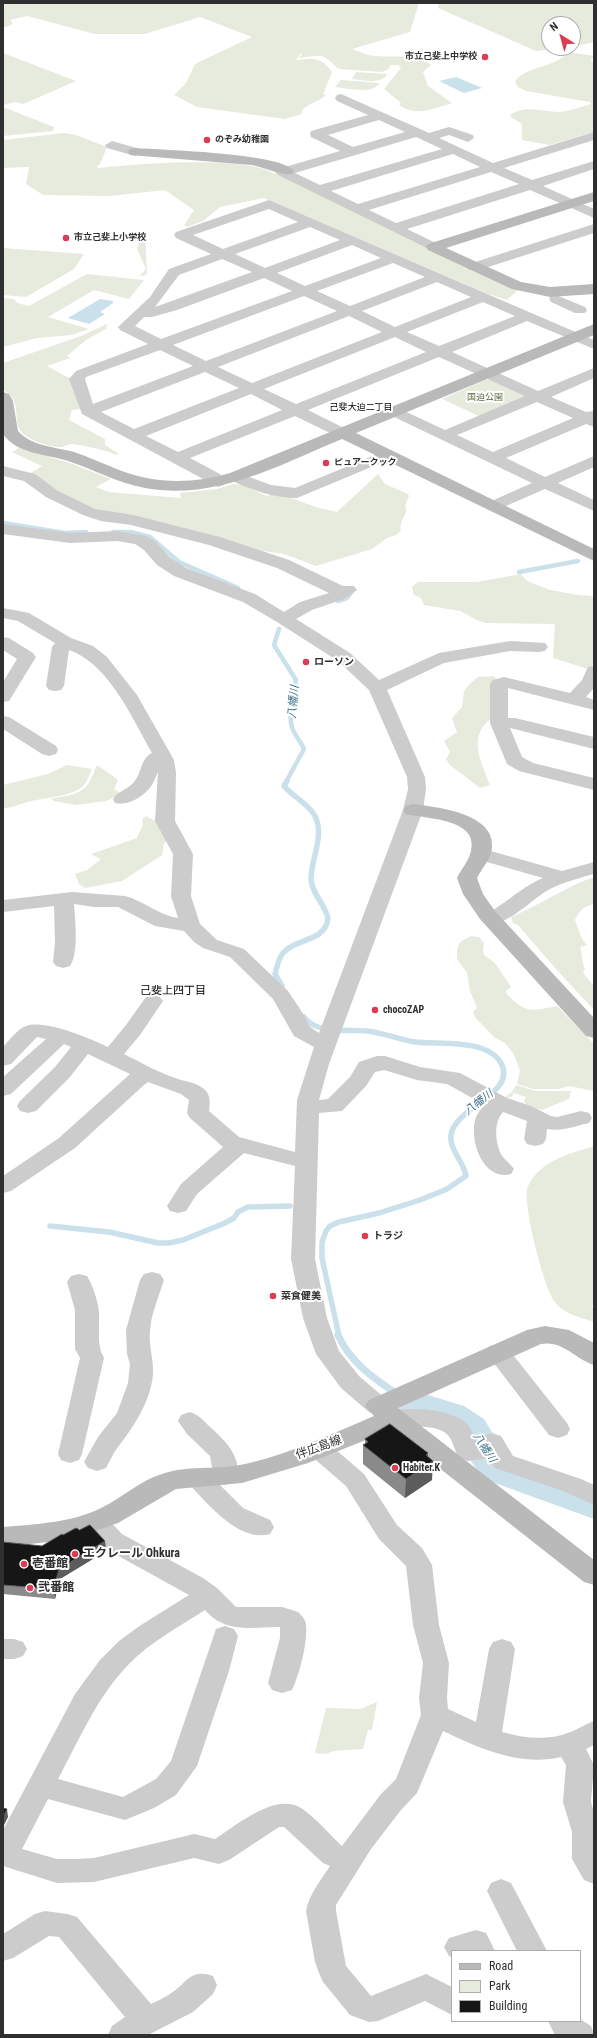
<!DOCTYPE html>
<html>
<head>
<meta charset="utf-8">
<style>
  body { margin:0 }
  #map { position:relative; width:597px; height:2038px; overflow:hidden; background:#fff; font-family:"Roboto Condensed",sans-serif }
  canvas { display:block }
  .frame { position:absolute; inset:0; border:4px solid #2f2f2f; pointer-events:none }
  .legend { position:absolute; left:451px; top:1950px; width:130px; height:72px; box-sizing:border-box; background:#fff; border:1px solid #acacac; margin:0; padding:5px 7px; list-style:none; font-size:12px; color:#2f2f2f }
  .legend li { display:flex; align-items:center; gap:8px; height:20px }
  .legend b { width:20px; border:1px solid #acacac }
  .north { position:absolute; left:541px; top:16px; width:40px; height:40px; box-sizing:border-box; background:#fff; border:1px solid #acacac; border-radius:50%; rotate:323deg; font-size:11px; font-weight:700; line-height:16px; text-align:center; color:#2f2f2f }
  .north::after { content:''; display:block; margin:auto; width:14px; height:18px; background:#db3b53; clip-path:polygon(50% 0,100% 100%,50% 72%,0 100%) }
</style>
</head>
<body>
<div id="map">
<canvas width="597" height="2038"></canvas>
<div class="frame"></div>
<ul class="legend">
<li><b style="height:5px;background:#b9b9b9"></b>Road</li>
<li><b style="height:11px;background:#e6ebdd"></b>Park</li>
<li><b style="height:11px;background:#161616"></b>Building</li>
</ul>
<div class="north">N</div>
</div>
<script>
const context = document.querySelector('canvas').getContext('2d');
context.lineJoin = 'round';
function fill(path, color) { context.fillStyle = color; context.fill(path, 'evenodd'); }
function stroke(path, color, width, dash) { context.strokeStyle = color; context.lineWidth = width; context.lineCap = dash ? 'butt' : 'round'; context.setLineDash(dash || []); context.stroke(path); }
function label(font, color, halo, rows, align = 'center') {
  context.font = font + ' "Roboto Condensed","Noto Sans JP",sans-serif'; context.lineWidth = 4; context.setLineDash([]); context.textBaseline = 'middle'; context.strokeStyle = halo; context.fillStyle = color; for (const [text, x, y, turn = 0] of rows) {
    context.save(); context.translate(x, y); context.rotate((+turn || 0) * Math.PI / 180); context.textAlign = isNaN(turn) ? turn : align; if (halo) context.strokeText(text, 0, 0); context.fillText(text, 0, 0); context.restore();
  }
}
fill(new Path2D(`
  M3,3H419L410,32L352,49C359,51 368,56 376,56C394,58 416,53 431,65L423,72L428,86L452,103C433,109 416,117 399,105L401,103L384,89L401,68L398,65H390L389,69L382,72L339,69L341,64L338,69C322,52 321,55 299,58L302,54L301,53L296,60C314,59 320,56 332,72L323,94L326,95C319,102 309,103 302,110V114L285,119L197,107L174,95L186,83L195,64L252,37L200,17L145,34H95L27,16L10,20L13,24L3,28Z
  M436,3H594V42L573,47V24H549V48H568L536,51L438,8L439,4Z
  M568,52L594,56L590,61L594,62V132L549,145L522,140V124L511,117L510,115C525,104 542,112 560,112C570,111 581,107 591,104L590,102L526,91L518,87L515,81C528,65 556,68 568,52Z
  M3,53L76,81L23,104L16,102L3,105Z
  M356,72L387,74C381,85 363,80 352,79Z
  M341,80L380,83C372,95 349,88 335,87Z
  M3,107L54,127L53,131L3,136Z
  M64,133L76,135L107,147L100,164L96,167L100,168C134,164 248,155 274,174L276,171L519,289L507,300L488,294L264,198L220,207L203,221L187,227L184,225L194,210L165,190L110,196L43,195L26,184L29,167L3,168V140Z
  M145,235L147,273L144,276L137,275H140L146,269L137,249L140,238Z
  M3,248L84,254L74,269L26,297L3,295Z
  M87,274L144,280L129,299L94,290L48,317L89,329L72,335L37,338L3,347V298L14,299L17,303L29,306Z
  M107,324L106,329L86,340L67,356L70,358L47,366L71,379L81,409L72,410L69,420L105,439V445L119,454L116,455C110,451 78,444 71,444C68,444 65,446 62,447C52,448 35,442 26,436C8,424 26,402 3,390V363L81,336Z
  M485,380H494L526,395V398L481,417L442,399Z
  M19,448L70,463L111,479L96,487L109,492L181,498L180,493L217,489L233,484L243,485L262,494L267,496L271,494L291,498L319,508L337,512L378,474L385,484L408,494L409,496L405,505C410,514 398,520 401,531L396,535L387,538L372,549L316,566L284,554L250,549L98,511L53,490L29,474L42,466L12,452Z
  M521,574L527,581L550,590L578,595L592,596L594,601V660L591,670L553,658L555,624L486,623L479,621L460,611L424,605L421,598L414,595L412,587L418,582H477Z
  M494,676L496,679L495,716C466,734 480,759 490,785L480,788L450,765L446,759L450,752L444,741L457,732L452,718L462,707L464,691L469,685L478,677Z
  M67,765L92,769C89,776 87,783 81,788C68,797 40,798 24,803C16,805 11,809 3,808V785L48,774Z
  M96,766H99L118,780L114,789L119,792V795L106,801L75,805L54,801L51,799C55,797 61,797 66,796C86,792 90,784 96,766Z
  M146,816L157,822L168,841L164,843L162,855L122,881L85,888L79,884L75,874L87,870L100,860V859L91,854L137,838L143,824L142,820Z
  M594,877V904C584,906 579,911 575,920L582,939L587,945L580,947C583,955 581,961 585,969L583,973L594,986V1010L556,969L518,925L513,923L511,917C540,905 565,887 594,877Z
  M471,936L479,937L484,943L483,950L484,955L495,963L511,987L506,991L507,994C525,1014 533,1011 557,1006L594,1044V1091L569,1086L559,1089H533L517,1084L520,1070L513,1053L505,1043L494,1037L474,1016L473,1012L477,1008L470,991L467,973L457,959V949L460,942Z
  M516,1085L536,1091H571L569,1099L542,1110L527,1106L524,1101L526,1097L514,1093L511,1097L504,1098L512,1092Z
  M594,1146V1305L591,1306L594,1309V1322C580,1317 563,1314 554,1301C544,1287 521,1201 528,1186C541,1160 569,1154 594,1146Z
  M377,1702L372,1730H368L363,1749L334,1751L326,1754L315,1753L326,1708L360,1709Z`), '#e6ebdd');
fill(new Path2D(`
  M456,77L482,88L464,93L439,81Z
  M100,299L113,301V303L100,312L105,314L89,324L68,318Z`), '#cae0ea');
stroke(new Path2D(`
  M3,523L65,533L86,532
  M113,532H131L150,537L179,562L238,588
  M519,572L578,561
  M338,601L347,598L353,590
  M279,629L274,645L296,680C293,694 288,712 292,727C294,735 301,741 304,749L286,782`), '#cae0ea', 4.5);
stroke(new Path2D(`
  M282,986L275,974C277,967 278,959 283,953C295,938 326,942 328,918C324,903 312,894 311,879C311,858 325,836 315,816C308,803 293,797 284,786L287,781
  M304,1017C317,1035 348,1029 367,1031C383,1033 399,1039 415,1042C438,1045 487,1038 501,1063C517,1092 460,1106 452,1131C446,1147 464,1161 466,1176L447,1189L420,1200L379,1213L339,1222L330,1226L326,1231L322,1242V1258L339,1336
  M50,1226L109,1232L158,1243H169L183,1240L225,1223L234,1218L238,1212L248,1207L290,1206`), '#cae0ea', 5.5);
stroke(new Path2D(`
  M338,1335C350,1362 373,1378 397,1394
  M407,1399L415,1404`), '#cae0ea', 7);
fill(new Path2D(`
  M415,1391L464,1406L484,1419L499,1444L512,1459L594,1488V1519L484,1479L473,1464L457,1437L438,1424L402,1413L396,1404L402,1395Z`), '#cae0ea');
fill(new Path2D(`
  M341,94L429,133L449,127L473,135L474,138L468,142L449,135L439,138L493,163L594,132V140L504,168L532,180L594,161V169L543,186L594,209V218L530,190L407,229L438,244L440,247L438,250L433,251L278,175L276,172L278,169L340,151L311,137L310,134L311,131L368,115L337,101L335,98L337,95ZM379,120L405,132L353,147L328,135ZM416,137L442,149L320,185L295,173ZM453,154L480,167L358,204L331,191ZM491,172L519,184L396,223L369,210Z
  M112,141L140,149L142,152L135,156L107,148L105,145Z
  M269,200L594,340V349L527,321L452,352L538,391L594,368V378L551,397L586,412L594,411V427L586,424L506,458L545,477L594,456V467L558,483L594,500V511L545,489L499,509L493,511L487,509L485,506L487,503L532,483L390,415L387,412L390,409H400L445,430L525,396L439,357L308,410L348,430L350,433L348,436H336L295,416L190,458L220,474L226,482L224,485L218,487L82,414L69,379L76,371L148,344L120,330L118,327L150,297L169,269L211,254L176,238L174,235L176,232ZM269,209L298,222L223,249L193,235ZM310,227L340,240L265,268L235,254ZM352,245L381,258L305,286L277,273ZM222,259L252,272L155,307L179,275ZM393,263L425,277L350,306L317,291ZM264,278L292,291L161,339L135,326L144,317H152L177,310ZM437,282L471,297L395,327L362,311ZM304,296L337,311L206,361L173,345ZM483,302L515,316L439,346L407,332ZM349,316L382,332L252,383L218,367ZM395,337L426,352L296,404L264,389ZM160,350L193,366L93,404L85,379L86,377ZM205,372L239,388L134,429L101,412ZM251,394L282,410L178,452L146,436ZM537,402L573,418L493,452L457,435Z
  M594,224V233L479,270H469L467,267L469,264Z
  M556,295L585,307L587,310L585,313H575L551,302L549,299L551,296Z
  M387,450L393,452L395,455L393,458L297,498C273,498 252,490 230,480L228,477L230,474L236,472L271,485L295,488Z
  M3,466L35,474L58,491L95,509L133,515L220,537L289,560L343,586H354L357,590L344,599L312,610L296,619L350,653L379,680L439,653L510,641L545,643L548,647L545,651L539,652L510,651L444,663L387,690L425,777L426,789L423,810L329,1064L319,1100L328,1099L350,1077L359,1062L377,1056H385L420,1067L460,1073L507,1098L531,1106L551,1116L557,1117L581,1111L589,1113L592,1118L589,1123C575,1126 562,1132 547,1129L546,1139L543,1144L535,1146L527,1144L524,1139L527,1121L503,1112C494,1122 495,1139 500,1152C502,1158 510,1163 514,1169L511,1174C483,1182 468,1139 476,1117C478,1112 482,1108 485,1105L447,1084L417,1080L384,1070L375,1072L366,1086L342,1111L319,1113L315,1259L327,1318L339,1351L359,1376L387,1400L390,1406L387,1412C407,1406 453,1408 468,1425C472,1430 475,1436 477,1442L480,1441L483,1436L492,1433L501,1436L513,1456L581,1479L594,1485V1505L563,1491L495,1468L488,1458L468,1461L459,1458C455,1452 454,1444 450,1438C439,1420 400,1430 383,1425L380,1419L383,1413L378,1415L369,1412L341,1388L316,1354L303,1318L291,1259L295,1166L244,1153L197,1194L186,1211L178,1213L170,1211L167,1206L181,1184L223,1147L190,1118L187,1113L189,1100L181,1094L148,1082L144,1085L75,1148L11,1191L3,1193V1176L59,1138L130,1074L88,1054L70,1077L36,1111L28,1113L20,1111L17,1106L20,1101L55,1067L71,1047L64,1044L11,1094L3,1096V1077L46,1039L37,1037L11,1064L3,1066V1047C9,1041 17,1029 26,1026C45,1019 89,1038 108,1047L126,1025L146,997L153,995L160,997L163,1001L140,1035L124,1054C142,1063 159,1073 178,1079C186,1082 196,1082 204,1089C211,1095 210,1103 209,1111L239,1137L295,1152L297,1100L314,1047L294,1036L273,999L230,957L203,948L194,942L184,931L155,926L118,907H94L74,904C75,920 79,953 70,966L63,968L56,966L53,962L55,942L54,906L3,912V900L72,892L125,896C144,901 158,915 178,918L171,896L173,854L155,821L158,772C155,778 153,785 149,789C141,798 127,806 115,803L113,799C118,791 127,790 133,783C142,775 140,758 152,753C132,718 109,664 69,650L64,686L61,690L55,691L49,690L46,686L52,647L55,643L18,621L3,618V608L29,613L71,638L93,646L107,657L137,695L174,760L176,773L175,821L193,854L191,896L200,924L217,940L244,949L288,991L304,1015L310,1027L319,1033L403,810L408,789L407,777L369,690L338,661L277,622L243,602L174,576L157,565L144,550L135,544L117,541L70,543L3,534V524L70,533L117,531L146,536L156,542L169,557L186,568L255,594L284,612L300,602L329,593L277,568L209,545L131,525L101,521L83,515L46,497L24,481L3,476Z
  M3,637L9,638L33,653L36,657L9,701L3,702V682L17,659L3,650Z
  M594,666V688L586,697L594,700V710L508,688V718H515L594,737V749L510,728L522,757L533,763L594,778V790L519,771L507,764L490,723V684L493,680L504,677L570,693L582,680L588,667Z
  M3,716L9,717L56,746L58,750L56,754L49,756L42,754L3,729Z
  M480,848L562,871L594,862V874C579,878 564,882 550,889C531,899 506,929 484,923L481,919C485,913 493,911 499,906C514,896 526,885 543,878L473,858L470,854L473,850Z
  M152,1272L160,1274L164,1280C159,1296 151,1314 150,1331C148,1348 156,1364 152,1382C147,1407 133,1427 118,1447C113,1453 110,1461 106,1468L97,1471L88,1468L84,1462L98,1437L117,1413L128,1383L130,1364L127,1354L126,1330L140,1280L144,1274Z
  M79,1274L87,1276C93,1286 98,1301 99,1312C100,1328 96,1344 104,1358L82,1454L79,1460L70,1463L61,1460L58,1454L80,1358L75,1349V1310L67,1282L71,1276Z
  M498,1344L506,1346L567,1423L570,1429L567,1435L558,1438L549,1435L490,1358L486,1352L490,1346Z
  M190,1412C199,1415 203,1420 210,1427C225,1440 246,1461 234,1482L225,1485L218,1483L243,1508L270,1520L274,1527L270,1534C239,1543 207,1503 188,1483L184,1477L188,1471C200,1467 205,1470 214,1479L210,1456L187,1434L178,1421L181,1415Z
  M319,1440L328,1443L364,1474L397,1525L422,1548L432,1565L439,1625L449,1663L447,1698L448,1709L476,1722L489,1649L493,1642L502,1639L511,1642L515,1649L502,1732C523,1738 547,1741 568,1733C577,1730 585,1724 594,1721V1745L586,1749L594,1765L591,1802L594,1812V1884L584,1880L572,1859V1832L563,1802L566,1765L561,1757C520,1767 479,1748 443,1731L417,1793L401,1810L371,1849L336,1905V1911L346,1966L371,1996L426,1974L452,1987V2015L425,2001L378,2021L369,2022L350,2015L323,1982L319,1973L315,1962L306,1911C309,1894 321,1880 330,1866L323,1863L284,1827H279L229,1860L219,1864L194,1858L94,1882L57,1883L3,1866V1830L75,1694L100,1660L119,1641L141,1625L189,1595L104,1548L82,1522L86,1515L95,1513L104,1515L122,1534L203,1578L217,1588L236,1607H282L298,1612C302,1616 306,1620 306,1625C308,1642 299,1676 292,1690L282,1693L272,1690L268,1683L280,1638V1627C251,1627 226,1634 205,1610C179,1627 150,1642 128,1665C97,1697 79,1740 58,1779L123,1797L156,1779L171,1761L216,1629L225,1626L234,1629L238,1636L229,1671L197,1766L176,1795L154,1808L125,1820L48,1799L22,1849L57,1859H76L94,1858L194,1834L215,1839C237,1825 275,1792 301,1808C315,1817 330,1835 342,1846L381,1794L396,1779L421,1715L419,1698L423,1663L413,1625L406,1566L379,1539L346,1486L310,1455L307,1449L310,1443Z
  M3,1639H14L23,1642L27,1649L23,1656L14,1659H3Z
  M501,1879L511,1883L547,1951H517L487,1891L491,1883Z
  M45,1911L67,1914L77,1917L151,2004C157,2001 164,1998 170,1994C187,1984 189,1968 213,1976L217,1985L213,1994L193,2012L148,2035H108L112,2026L125,2017L59,1937L49,1936L13,1958L3,1961V1934L35,1914Z
  M476,1930L486,1933L495,1951H452V1957L449,1956L444,1947L449,1938Z
  M580,2019L591,2026L594,2035H555L548,2021H580Z`), '#ccc');
fill(new Path2D(`
  M135,148C161,150 282,153 294,171L292,174C282,176 263,167 252,165L130,155L128,152L130,149Z
  M594,192V201L446,248L521,282L550,287L594,284V294L550,297L512,289L428,250L426,247L428,244Z
  M594,324V335L356,433L594,549V561L342,439C279,465 216,501 145,488C118,483 95,470 68,461C47,454 16,454 3,434V392L9,394L13,401L18,431C31,446 55,447 74,452C89,457 104,464 119,470C155,484 193,484 230,473Z
  M413,804C436,807 496,813 492,848C491,859 482,868 477,878L483,894L495,911L594,1018V1038L586,1036L480,919L463,894L457,878C461,869 469,861 471,851C479,818 425,819 406,814L403,810L406,806Z
  M545,1326L569,1330L594,1343V1365C575,1359 563,1340 541,1344L398,1408L594,1560V1585L584,1582L391,1430L308,1463L242,1483L176,1489L118,1523L84,1535L57,1541L3,1547V1527C36,1524 71,1523 101,1508C122,1498 139,1481 162,1474C187,1465 214,1470 240,1465C286,1456 331,1434 374,1416L365,1406L369,1400L527,1330Z`), '#b9b9b9');
fill(new Path2D(`
  M365,1439L428,1457L432,1480L405,1498L363,1464V1445L365,1444Z
  M79,1530L105,1541L106,1551L60,1579L55,1599L3,1594V1542L42,1546L63,1535Z`), '#8a8a8a');
fill(new Path2D(`
  M428,1453V1464L433,1461L432,1480L405,1498L406,1479L426,1455Z
  M105,1541L106,1551L60,1579L55,1599L54,1589L59,1569Z
  M7,1809L8,1817L3,1827V1818Z`), '#5c5c5c');
const building = new Path2D(`
  M390,1424L428,1453L426,1455L433,1461L406,1479L363,1445L368,1442L365,1439Z
  M90,1525L105,1541L59,1569L54,1589L3,1585V1542L42,1546L62,1534L63,1535L74,1529L77,1528L79,1530Z
  M3,1808L7,1809L3,1818Z`);
fill(building, '#161616');
stroke(building, '#5c5c5c', 1);
for (const [x, y, r, color] of [
  [485,57,4,"#db3b53"],
  [207,140,4,"#db3b53"],
  [66,238,4,"#db3b53"],
  [326,463,4,"#db3b53"],
  [306,662,4,"#db3b53"],
  [375,1010,4,"#db3b53"],
  [365,1236,4,"#db3b53"],
  [273,1296,4,"#db3b53"],
  [395,1468,4,"#db3b53"],
  [75,1554,4,"#db3b53"],
  [24,1564,4,"#db3b53"],
  [30,1588,4,"#db3b53"]
]) { const dot = new Path2D(); dot.arc(x, y, r, 0, 2 * Math.PI); context.fillStyle = color; context.fill(dot); stroke(dot, '#fff', 1.5); }
label('bold 9px', '#2f2f2f', '#fff', [
  ["市立己斐上中学校",477,57,"right"],
  ["のぞみ幼稚園",215,140],
  ["市立己斐上小学校",74,238],
  ["ピュアークック",334,463]
], 'left');
label('9px', '#55683e', '#fff', [
  ["国迫公園",485,398]
]);
label('9px', '#000', '#fff', [
  ["己斐大迫二丁目",361,408]
]);
label('bold 10px', '#2f2f2f', '#fff', [
  ["ローソン",314,662],
  ["chocoZAP",383,1010],
  ["トラジ",373,1236],
  ["菜食健美",281,1296],
  ["Habiter.K",403,1468]
], 'left');
label('italic 11px', '#41758c', '#fff', [
  ["八幡川",294,702,-85],
  ["八幡川",479,1103,-38],
  ["八幡川",484,1448,57]
]);
label('11px', '#000', '#fff', [
  ["己斐上四丁目",173,991]
]);
label('12px', '#2f2f2f', '#fff', [
  ["伴広島線",319,1448,-20]
]);
label('bold 12px', '#2f2f2f', '#fff', [
  ["エクレール Ohkura",83,1554],
  ["壱番館",32,1564],
  ["弐番館",38,1588]
], 'left');
</script>
</body>
</html>
